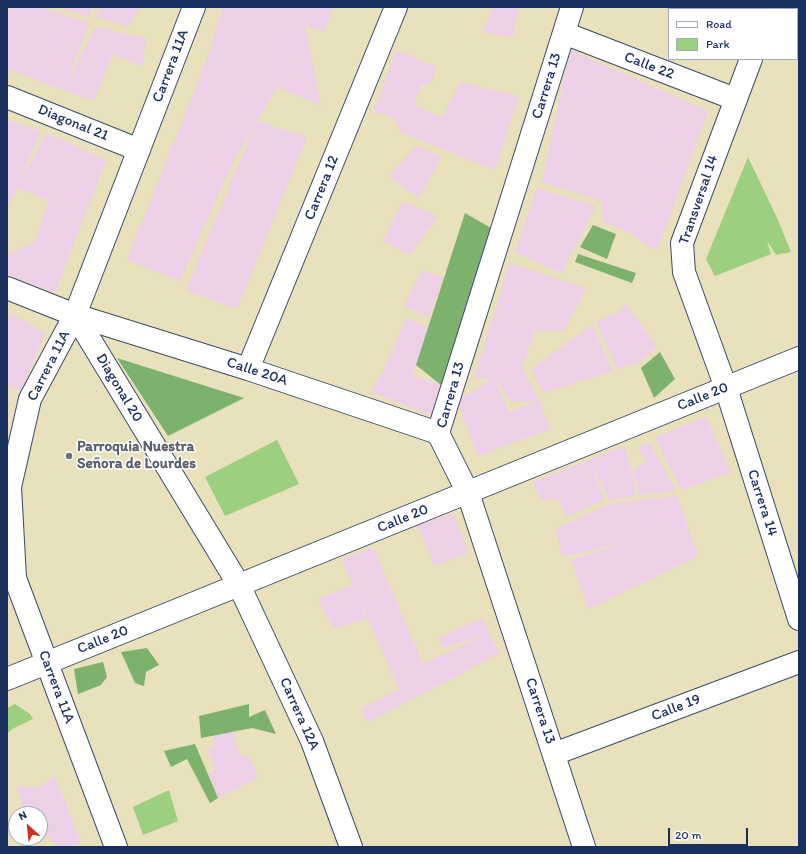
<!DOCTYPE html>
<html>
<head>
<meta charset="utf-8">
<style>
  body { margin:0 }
  #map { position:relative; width:806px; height:854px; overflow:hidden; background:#e9e0bc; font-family:Itim,sans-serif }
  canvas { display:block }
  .frame { position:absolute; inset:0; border:8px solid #1b2f5e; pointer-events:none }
  .legend { position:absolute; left:668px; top:8px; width:130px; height:52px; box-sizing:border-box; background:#fff; border:1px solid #a4acbf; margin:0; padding:5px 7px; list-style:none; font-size:12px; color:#1b2f5e }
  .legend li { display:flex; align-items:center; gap:8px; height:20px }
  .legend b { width:20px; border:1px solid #a4acbf }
  .north { position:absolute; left:8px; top:806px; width:40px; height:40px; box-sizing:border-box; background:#fff; border:1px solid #a4acbf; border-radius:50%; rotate:333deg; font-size:11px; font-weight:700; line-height:16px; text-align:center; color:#1b2f5e }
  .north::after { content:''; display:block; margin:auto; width:14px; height:18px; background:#c8321e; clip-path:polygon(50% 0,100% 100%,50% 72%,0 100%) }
  .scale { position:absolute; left:668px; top:828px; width:80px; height:18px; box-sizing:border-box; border:2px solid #1b2f5e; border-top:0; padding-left:5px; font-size:12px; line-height:14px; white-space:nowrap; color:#1b2f5e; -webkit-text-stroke:3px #fff; paint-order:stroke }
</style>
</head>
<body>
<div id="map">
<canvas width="806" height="854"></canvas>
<div class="frame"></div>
<ul class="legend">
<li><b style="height:5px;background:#fff"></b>Road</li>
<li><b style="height:11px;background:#9ccf7e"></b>Park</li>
</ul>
<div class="north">N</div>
<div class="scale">20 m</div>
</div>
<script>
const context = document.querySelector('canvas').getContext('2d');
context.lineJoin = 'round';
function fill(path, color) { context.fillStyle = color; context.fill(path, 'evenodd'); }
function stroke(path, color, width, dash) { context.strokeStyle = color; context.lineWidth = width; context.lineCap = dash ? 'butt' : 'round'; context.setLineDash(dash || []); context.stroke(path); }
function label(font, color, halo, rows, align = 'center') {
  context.font = font + ' Itim,sans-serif'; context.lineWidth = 3; context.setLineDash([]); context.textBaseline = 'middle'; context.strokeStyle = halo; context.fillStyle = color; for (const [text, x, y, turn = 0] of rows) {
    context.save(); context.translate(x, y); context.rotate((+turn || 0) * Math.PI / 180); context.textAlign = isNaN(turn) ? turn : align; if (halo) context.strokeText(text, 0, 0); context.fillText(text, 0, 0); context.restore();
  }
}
fill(new Path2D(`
  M11,7H39L89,23L66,86L95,27L146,38L143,66L113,54L94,101L7,69V15Z
  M58,7H92L88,17Z
  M100,7H140L128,27L95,16Z
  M223,7H333L324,32L305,25L321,105L277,87L257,121L307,137L237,309L186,290L255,125L233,162L180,281L127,260L206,62Z
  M493,7H519L513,37L483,32Z
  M396,50L436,67L432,83L421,85L414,105L442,118L460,82L519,96L495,170L400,132L395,118L374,112Z
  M570,50L708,111L657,251L630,233L603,222L602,201L542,182Z
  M7,120L41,131L19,183L47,133L106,160L55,293L7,274V255L35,242L49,200L17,188L7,210V183L12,185L7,181Z
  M417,145L441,157L419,198L389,176Z
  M537,188L596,206L561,273L515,252Z
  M403,201L438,216L410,255L383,240Z
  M510,263L586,288L564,331H535L522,367L539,400L550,429L478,456L457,400L493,379L474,378ZM495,380L512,402L537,401L509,413Z
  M422,270L443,278L429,317L404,306Z
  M625,304L657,346L642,361L618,369L596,322L618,312Z
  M11,313L45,333L21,391L7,385V321Z
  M406,318L431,329L412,375L441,385L431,415L371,392L386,366Z
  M592,325L613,371L543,393L531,369Z
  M706,417L731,472L681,490L655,437Z
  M650,443L676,491L640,495L632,471L646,462L638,447Z
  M624,446L630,463L636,496L609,500L591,464L604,500L567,517L557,498L541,501L533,482Z
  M677,496L698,556L589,609L571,560L623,543L562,557L556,529L608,504Z
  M453,514L469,552L435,566L417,525Z
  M373,547L423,664L485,635L443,648L438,638L483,618L489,633L500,653L367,723L362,708L399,689L358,596L366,619L334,629L318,599L353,585L342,560Z
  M235,731L234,737L241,757L248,754L258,778L218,798L208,774L216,770L207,751L214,745L212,736Z
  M55,776L81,842L70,847H58L47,835L28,845L27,838H40V814H23L17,786L38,788Z`), '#edd0e8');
fill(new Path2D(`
  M748,157L778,220L791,252L776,255L767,241L771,254L715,276L706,259Z
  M277,440L299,484L225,516L205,477Z
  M15,704L30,714L33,719L12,729L7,734V708Z
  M169,790L178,821L143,835L133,807Z`), '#9ccf7e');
fill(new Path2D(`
  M465,213L491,228L441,385L416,365Z
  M593,225L616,234L607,259L580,247Z
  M578,254L636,273L632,283L575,262Z
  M660,352L675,379L654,398L641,368Z
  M117,358L244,398L168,436Z
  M147,648L159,665L146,672L144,686L135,683L121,652Z
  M103,662L107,677L101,685L78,694L74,669Z
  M249,704V717L265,710L276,734L252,728L201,738L199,716Z
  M195,744L218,798L210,803L187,759L171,767L164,751Z`), '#7db26d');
const street = new Path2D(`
  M572,7L438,433L468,493L584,847
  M771,9V7
  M564,33L735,99
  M751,59L682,243L684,272L726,388L799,619
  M7,97L139,150
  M7,288L75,315L248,369L438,433
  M75,315L239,585L312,741L351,847
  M248,369L396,7
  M7,679L799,358
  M554,754L799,662
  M116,847L15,578L10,487L30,399L75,315L194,7`);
stroke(street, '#3a4a6c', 24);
stroke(street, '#fff', 22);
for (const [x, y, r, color] of [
  [69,456,4,"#6b7280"]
]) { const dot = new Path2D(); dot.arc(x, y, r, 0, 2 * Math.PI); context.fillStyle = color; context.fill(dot); stroke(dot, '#fff', 1.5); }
label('15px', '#1b2f5e', '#fff', [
  ["Carrera 11A",171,66,-69],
  ["Calle 22",649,66,21],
  ["Carrera 13",547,86,-73],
  ["Diagonal 21",73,123,22],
  ["Carrera 12",322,188,-68],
  ["Transversal 14",699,200,-71],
  ["Carrera 11A",49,366,-63],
  ["Calle 20A",257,372,18],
  ["Diagonal 20",119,388,59],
  ["Carrera 13",451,395,-74],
  ["Calle 20",703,397,-22],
  ["Carrera 14",762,503,72],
  ["Calle 20",403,519,-22],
  ["Calle 20",103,640,-22],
  ["Carrera 11A",56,687,69],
  ["Calle 19",676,708,-21],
  ["Carrera 13",540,711,72],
  ["Carrera 12A",299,714,66]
]);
label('bold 15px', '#5b616d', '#fff', [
  ["Parroquia Nuestra",77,447],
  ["Señora de Lourdes",77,464]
], 'left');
</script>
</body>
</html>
